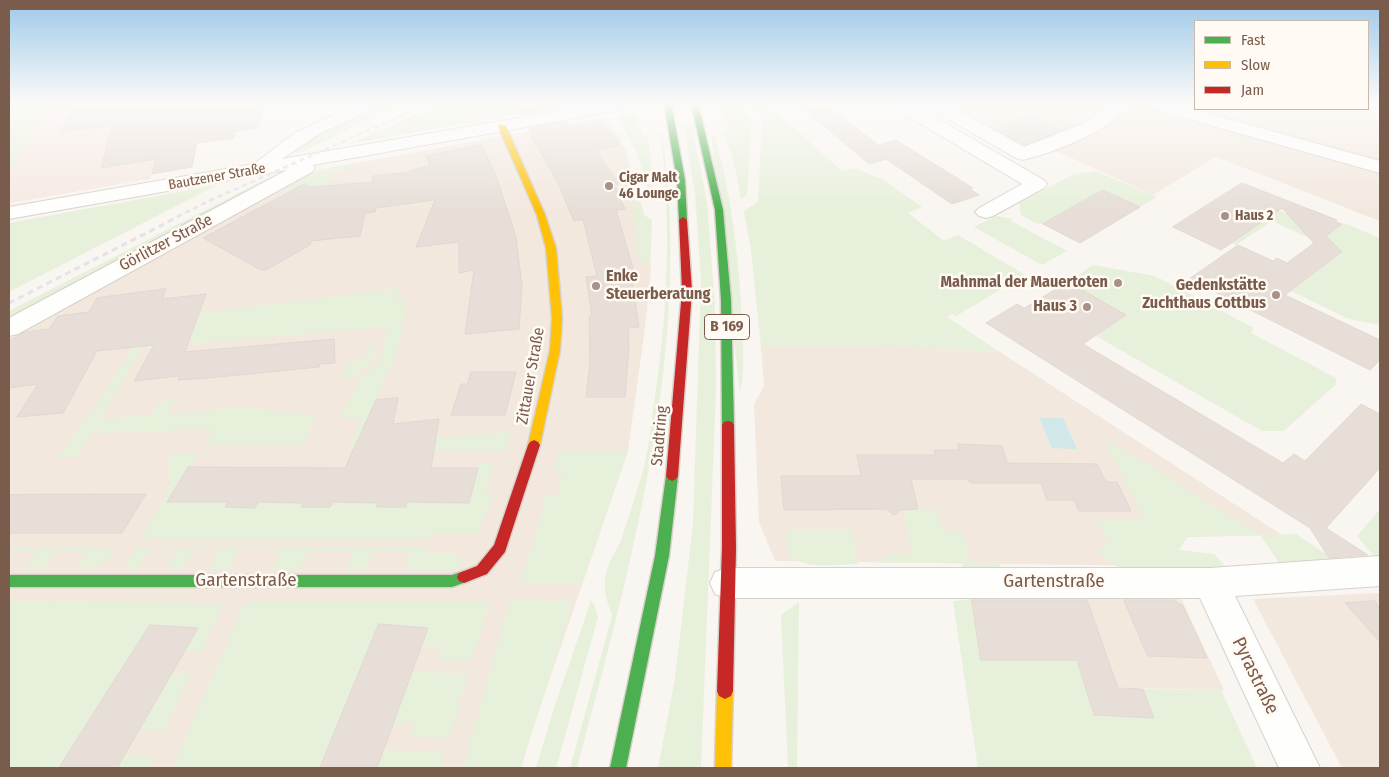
<!DOCTYPE html>
<html>
<head>
<meta charset="utf-8">
<style>
  body { margin:0 }
  #map { position:relative; width:1389px; height:777px; overflow:hidden; background:#f9f5f0; font-family:"Fira Sans Condensed",sans-serif }
  canvas { display:block }
  .frame { position:absolute; inset:0; border:10px solid #7a5c4d; pointer-events:none }
  .legend { position:absolute; left:1194px; top:20px; width:175px; height:90px; box-sizing:border-box; background:#fffaf3; border:1px solid #cabbb1; margin:0; padding:6px 9px; list-style:none; font-size:15px; color:#7a5c4d }
  .legend li { display:flex; align-items:center; gap:10px; height:25px }
  .legend b { width:25px; border:1px solid #cabbb1 }
</style>
</head>
<body>
<div id="map">
<canvas width="1389" height="777"></canvas>
<div class="frame"></div>
<ul class="legend">
<li><b style="height:6px;background:#4caf50"></b>Fast</li>
<li><b style="height:6px;background:#ffc107"></b>Slow</li>
<li><b style="height:6px;background:#c62828"></b>Jam</li>
</ul>
</div>
<script>
const context = document.querySelector('canvas').getContext('2d');
context.lineJoin = 'round';
function fill(path, color) { context.fillStyle = color; context.fill(path, 'evenodd'); }
function stroke(path, color, width, dash) { context.strokeStyle = color; context.lineWidth = width; context.lineCap = dash ? 'butt' : 'round'; context.setLineDash(dash || []); context.stroke(path); }
function label(font, color, halo, rows, align = 'center') {
  context.font = font + ' "Fira Sans Condensed",sans-serif'; context.lineWidth = 5; context.setLineDash([]); context.textBaseline = 'middle'; context.strokeStyle = halo; context.fillStyle = color; for (const [text, x, y, turn = 0] of rows) {
    context.save(); context.translate(x, y); context.rotate((+turn || 0) * Math.PI / 180); context.textAlign = isNaN(turn) ? turn : align; if (halo) context.strokeText(text, 0, 0); context.fillText(text, 0, 0); context.restore();
  }
}
fill(new Path2D(`
  M925,103H1195V109H1368V103H1380V221L1216,157L1153,195L1051,149L1024,159Z
  M605,117L624,148L645,219L651,271L644,335L628,451L519,768H9V338L318,170Z
  M896,346L1000,352L1282,535L1187,537L1166,566L775,561L759,522L754,404L764,386L761,347Z
  M1380,593V768H1342L1253,599Z
  M1180,596L1224,690L1082,687L979,662L968,599Z`), '#f2e8de');
fill(new Path2D(`
  M51,103H242L234,139L160,147L150,179L9,203V170Z`), '#f6e8e1');
fill(new Path2D(`
  M9,103H30L28,107L52,104L9,172Z
  M388,103H403L300,153L291,152L307,137Z
  M443,103H516L517,105L531,108L555,104L556,108L349,144Z
  M721,103H740L752,120L747,195L741,199L736,171L724,131L729,128Z
  M748,103H766L842,171L854,168L882,179L922,207L908,213L944,241L958,235L1025,275L956,316L952,314L947,317L1000,352L896,346L761,347L751,250L744,211L758,202L762,120Z
  M1162,103H1195V109H1245L1233,122Z
  M1368,103H1380V115L1362,110L1355,123L1303,109H1368Z
  M636,112L642,136H648L653,177L652,202L637,153L618,118L622,114Z
  M684,126H692L707,201L715,308L716,390L701,768H658L675,678L693,524L701,281L695,194Z
  M660,131H662C693,345 632,562 577,768H570L612,616C601,584 602,573 620,543C628,518 637,493 644,467C649,447 651,424 654,403C668,312 672,222 660,131Z
  M616,132L625,148L644,215L652,220L650,270L648,261L640,262C635,239 633,143 611,136Z
  M711,136H715C732,198 740,264 742,328C743,351 745,371 740,393Z
  M352,164L353,168L331,172L325,193L283,190L322,169Z
  M1096,171L1157,197L1140,207L1103,190L1043,224L1036,223L1021,215L1019,203L1074,174Z
  M279,174V178L9,320V311L268,178Z
  M217,185L9,292V223Z
  M1271,207L1331,233L1344,223L1380,238V325L1349,319L1291,291L1342,253L1272,221L1236,245L1224,239Z
  M996,216L1013,219L1011,221L1067,251L1042,265L974,227Z
  M1093,265L1155,276L1254,328L1251,333L1336,378V384L1284,431H1262L1096,336L1125,315L1068,282Z
  M400,288L396,301L408,300L397,351L357,444L512,432L507,451L348,450L362,419L340,418L358,381L381,361L387,327L142,348L101,419L151,415L158,402L175,400L169,414L245,407L316,416L303,446H204L213,429L93,433L75,458H56L93,410L153,319Z
  M376,346L374,360L351,380L343,379L349,361L364,360L368,347Z
  M1103,437L1260,535L1296,534L1326,554L1333,564L1282,567L1260,535L1187,537L1179,550L1214,554L1228,569L1118,571L1116,565L1097,552L1108,544L1097,519H1139L1142,516Z
  M559,451H628L582,584L520,583L546,496H557L563,474L553,473Z
  M174,453H199L191,467H188L167,502H228L226,507H255L258,502H303L301,507H330L333,502L378,503L377,507H405L407,502L469,503L479,464H494L485,494H493L479,533H436L427,539H141L162,503L170,484L168,457Z
  M1380,509V559H1376L1357,536Z
  M903,510H937L943,531L963,532L972,563L1001,564L996,572H965L961,563H883L881,559L890,554H912Z
  M786,529H852L858,564C841,564 796,571 789,552C787,545 787,536 786,529Z
  M9,547H116C102,569 101,569 76,568L87,551H56L44,568L25,569L37,551H9Z
  M136,547L424,548L429,553H456L464,561L456,569L405,570L410,552H372L365,570H346L353,551H308L300,569H273L281,550H239L229,569H209L218,550L194,549L183,569H167L178,549H150L138,569L128,568L126,564Z
  M972,599L981,660H1077L1094,715L1153,718L1143,689L1221,690L1257,768H978L953,601Z
  M510,600L573,601L521,768H463Z
  M13,601L223,603L201,653L184,651L197,628L150,625L59,768H9V607Z
  M591,601L594,604L598,617L556,768H536L554,708Z
  M245,602H490L472,661L438,660L442,647L421,646L427,628L379,624L320,768H172Z
  M799,602L797,768H788L781,615Z
  M412,671L468,674L449,739L411,737L415,724L394,723Z
  M173,673L191,674L164,732L139,730Z
  M384,750L444,753L440,768H377Z
  M125,755L153,757L148,768H117Z`), '#e7f0db');
fill(new Path2D(`
  M1039,418H1063L1077,449L1052,448Z`), '#d0e8ea');
const building = new Path2D(`
  M79,103H261L262,114L259,128L235,132L234,138L197,143L192,167L152,174L156,159L101,168L112,126L60,131Z
  M516,103H554L558,109L522,115Z
  M796,103H825L878,145L896,140L973,188L970,189L979,195L952,204L886,159L870,164Z
  M1029,116L1062,130L1025,145L997,130Z
  M565,122L569,128L603,122L620,145L596,150L619,184H614L625,209L616,210L634,272L631,273L639,327L628,328L629,346L625,397H586L590,362L589,316H592L586,277L597,276L583,219L574,221L557,181L531,136H534L529,128Z
  M482,145L496,176L516,237L522,286L519,329L465,334L474,270L459,273V242L416,247L435,200L376,208L375,212L365,213L360,236L311,241L310,245L266,270H261L203,238L304,184L311,187L372,182L373,176L410,172V170L430,166L426,156Z
  M1242,183L1337,220L1335,222L1342,224L1326,236L1342,252L1285,295L1380,340V360L1370,370L1189,279L1238,245L1273,261L1277,258L1287,263L1314,243L1282,208L1221,250L1173,227Z
  M1103,190L1140,207L1080,243L1043,224Z
  M1068,282L1126,315L1083,344L1283,463L1294,454L1305,461L1361,404L1380,414V468L1326,528L1368,555L1329,558L1310,528L986,323L1017,304L1024,308Z
  M166,289L162,299L206,294L185,352L334,339L335,363L320,364L319,367L208,378L178,380L180,376L134,381L154,345L97,351L63,413L17,417L38,384L9,388V341L25,332L49,329L58,316L89,312L97,298Z
  M471,372H516L505,415H451L461,384H467Z
  M398,398L393,424L439,419L431,468H478L469,503L407,502L406,507H376L378,503L333,502L330,507H301L303,503L258,502L255,508L225,507L228,502H167L188,467L345,468L376,400Z
  M958,444L1002,446L1007,463L1097,464L1106,482H1117L1131,511H1079L1074,500H1047L1041,483H970L968,479H911L918,509L900,510L894,515L886,509L784,510L781,476H861L857,455H936L934,450H959Z
  M98,494H146L122,533H9V495Z
  M972,600H1087L1118,688L1143,689L1154,718L1094,715L1077,660H981Z
  M1124,600H1174L1183,606L1207,658L1148,656Z
  M1375,601L1380,609V642L1345,603Z
  M379,624L428,628L377,768H320Z
  M150,625L198,628L117,768H59Z`);
fill(building, '#e6ded7');
stroke(building, '#e2d8d2', 1);
const street = new Path2D(`
  M359,103H382L379,107L319,134L282,159L605,103H641L638,107L632,108L313,165L315,168L312,172L18,334L9,336V318L287,170L9,219V207L254,164L293,134Z
  M890,103H910L1044,180L1047,184L1044,188L993,216L986,218L979,216L975,212L979,208L1022,184L892,107Z
  M932,103H957L953,107L1024,147L1082,124L1112,103H1131C1111,131 1055,152 1023,160L1016,158L932,110L929,106Z
  M1143,103H1170L1380,161V173L1146,107Z
  M1380,556V586L1235,596L1320,768H1279L1200,598H727L715,594L710,583L715,572L727,568H1210Z`);
const fast = new Path2D(`
  M664,103H671L685,180L687,220L683,223L679,220L677,180Z
  M691,103H698L723,210L731,300L734,425L732,428H724L722,425L721,300L715,210Z
  M672,471L676,473L678,476L669,556L626,768H610L655,556L666,476L668,473Z
  M464,571L469,573L471,577L469,581L452,587H9V575H452Z`);
const slow = new Path2D(`
  M499,124L506,126L545,215L556,248L562,318L560,350L540,445L538,448H530L528,445L550,350L552,318L546,248L537,215L498,126Z
  M725,683L731,686L733,691L731,768H715L717,691L719,686Z`);
const jam = new Path2D(`
  M683,217L687,220L692,291L678,476L676,479L672,481L668,479L666,476L682,291L679,220Z
  M728,421L732,422L734,425L736,548L733,691L731,696L725,699L719,696L717,691L722,548V425L724,422Z
  M534,440L538,442L540,445L505,552L487,574L464,583L459,581L457,577L459,573L477,566L494,545L528,445L530,442Z`);
stroke(street, '#d7d1cb', 2);
stroke(fast, '#d9d2cb', 3);
stroke(slow, '#d9d2cb', 3);
stroke(jam, '#d9d2cb', 3);
fill(street, '#fefefd');
fill(fast, '#4caf50');
fill(slow, '#ffc107');
fill(jam, '#c62828');
stroke(new Path2D(`
  M169,221L211,200L430,103`), '#e6e3e7', 2.5, [5, 4]);
stroke(new Path2D(`
  M9,303L172,220`), '#e6e3e7', 3, [6, 4.5]);
const sky = context.createLinearGradient(0, 0, 0, 211);
sky.addColorStop(0, '#9ec9e9');
sky.addColorStop(0.49, '#fcfaf8');
sky.addColorStop(1, '#fcfaf800');
context.fillStyle = sky;
context.fillRect(0, 0, 1389, 211);
for (const [x, y, r, color] of [
  [609,186,5,"#a69286"],
  [1225,216,5,"#a69286"],
  [1118,283,5,"#a69286"],
  [596,286,5,"#a69286"],
  [1276,295,5,"#a69286"],
  [1087,307,5,"#a69286"]
]) { const dot = new Path2D(); dot.arc(x, y, r, 0, 2 * Math.PI); context.fillStyle = color; context.fill(dot); stroke(dot, '#fffaf3', 2); }
label('14px', '#7a5c4d', '#fffaf3', [
  ["Bautzener Straße",217,177,-10]
]);
label('bold 14px', '#7a5c4d', '#fffaf3', [
  ["Cigar Malt",619,178],
  ["46 Lounge",619,194],
  ["Haus 2",1235,216]
], 'left');
for (const [x, y, w] of [
  [727,327,45]
]) { const box = new Path2D(); box.roundRect(x - w / 2, y - 12.5, w, 25, 4); context.fillStyle = '#fffaf3'; context.fill(box); stroke(box, '#7a5c4d', 1); }
label('bold 15px', '#7a5c4d', null, [
  ["B 169",727,327]
]);
label('16px', '#7a5c4d', '#fffaf3', [
  ["Görlitzer Straße",166,243,-28],
  ["Zittauer Straße",531,376,-80],
  ["Stadtring",660,436,-85]
]);
label('bold 16px', '#7a5c4d', '#fffaf3', [
  ["Enke",606,277,"left"],
  ["Steuerberatung",606,295,"left"],
  ["Mahnmal der Mauertoten",1108,283],
  ["Gedenkstätte",1266,286],
  ["Zuchthaus Cottbus",1266,304],
  ["Haus 3",1077,307]
], 'right');
label('19px', '#7a5c4d', '#fffaf3', [
  ["Gartenstraße",246,581],
  ["Gartenstraße",1054,582],
  ["Pyrastraße",1255,676,64]
]);
</script>
</body>
</html>
